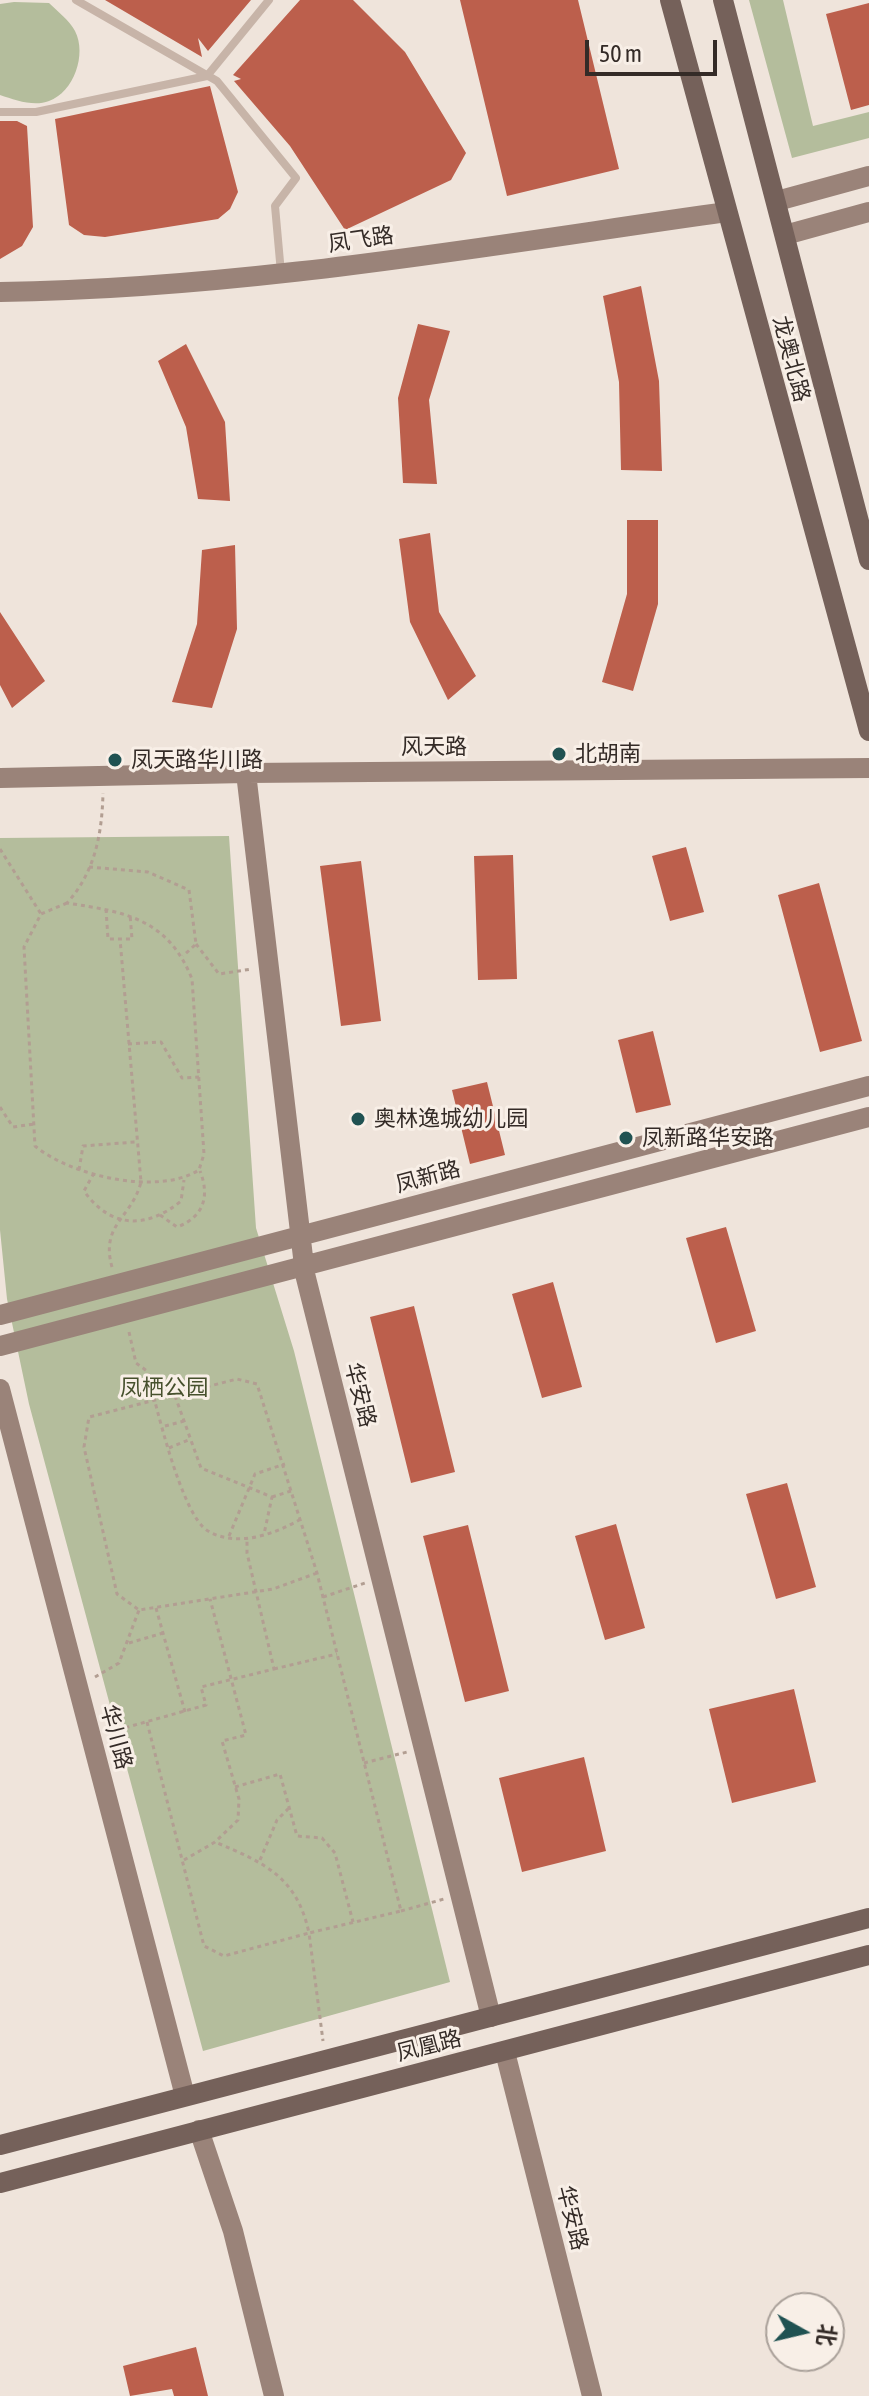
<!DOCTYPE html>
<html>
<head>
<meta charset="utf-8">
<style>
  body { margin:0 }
  #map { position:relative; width:869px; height:2396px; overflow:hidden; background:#efe4db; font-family:"Asap Condensed","Noto Sans SC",sans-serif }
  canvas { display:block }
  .north { position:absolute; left:765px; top:2292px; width:80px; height:80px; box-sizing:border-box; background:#f8efe7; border:2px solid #aaa19a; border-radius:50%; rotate:98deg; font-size:22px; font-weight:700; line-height:32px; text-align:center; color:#342b27 }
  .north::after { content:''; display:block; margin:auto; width:28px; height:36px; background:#205252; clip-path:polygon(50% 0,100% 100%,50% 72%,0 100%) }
  .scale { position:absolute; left:585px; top:40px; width:132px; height:36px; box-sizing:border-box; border:4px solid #342b27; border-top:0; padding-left:10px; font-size:24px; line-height:28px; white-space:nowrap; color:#342b27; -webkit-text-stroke:6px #f8efe7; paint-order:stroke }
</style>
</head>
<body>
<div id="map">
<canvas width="869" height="2396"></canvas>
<div class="north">北</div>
<div class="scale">50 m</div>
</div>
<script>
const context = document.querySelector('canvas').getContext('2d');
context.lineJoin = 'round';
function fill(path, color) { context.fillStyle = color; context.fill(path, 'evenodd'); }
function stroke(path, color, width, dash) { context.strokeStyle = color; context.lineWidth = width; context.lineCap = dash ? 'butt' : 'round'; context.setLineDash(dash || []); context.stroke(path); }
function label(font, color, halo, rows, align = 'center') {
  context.font = font + ' "Asap Condensed","Noto Sans SC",sans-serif'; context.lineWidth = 6; context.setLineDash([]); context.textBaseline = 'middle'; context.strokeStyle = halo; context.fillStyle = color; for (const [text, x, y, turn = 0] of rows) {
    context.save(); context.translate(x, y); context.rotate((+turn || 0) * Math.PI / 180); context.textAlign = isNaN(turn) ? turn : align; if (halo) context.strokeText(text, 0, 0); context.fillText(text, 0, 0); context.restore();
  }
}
fill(new Path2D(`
  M749,0H783L813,126L869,112V138L792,158Z
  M14,2L49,3C57,11 70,21 75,31C87,54 74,92 49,101C34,107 15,100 0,95V4Z
  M229,836L256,1228L294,1351L450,1982L203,2051L29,1404L7,1299L0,1230V838Z`), '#b4bd9c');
fill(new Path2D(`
  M105,0H251L208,51L198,38L202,57Z
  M300,0H353L405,52L466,153L451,180L345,230L290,146L234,81L241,79L233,75Z
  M460,0H578L619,169L507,196Z
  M869,3V105L851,110L826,14Z
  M210,86L238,192L230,209L218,219L105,237L84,235L69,225L55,119Z
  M0,121H17L27,126L33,227L22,246L0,259Z
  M641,286L659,381L662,471L621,470L619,382L603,296Z
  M418,324L450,331L429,400L437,484L403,483L398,398Z
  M186,344L225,422L230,501L198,499L186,427L158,361Z
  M627,520H658V604L633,691L602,682L627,594Z
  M430,533L439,612L476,676L448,700L410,622L399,539Z
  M235,545L237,629L212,708L172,702L197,624L202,550Z
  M0,612L45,681L12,708L0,685Z
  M686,847L704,912L670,921L652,856Z
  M513,855L517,979L478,980L474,856Z
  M361,861L381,1021L341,1026L320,866Z
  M819,883L862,1041L820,1052L778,895Z
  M653,1031L671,1105L636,1113L618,1040Z
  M487,1082L505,1155L470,1164L452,1090Z
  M726,1227L756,1331L716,1343L686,1238Z
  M553,1282L582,1387L542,1398L512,1294Z
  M414,1306L455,1472L411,1483L370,1317Z
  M787,1483L816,1587L776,1599L746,1494Z
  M616,1524L645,1628L605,1640L575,1536Z
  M468,1525L509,1691L465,1702L423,1536Z
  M794,1689L816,1782L732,1803L709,1709Z
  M584,1757L606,1851L522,1872L499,1778Z
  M196,2347L208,2396H174L172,2389L130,2396L123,2366Z`), '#bc5f4c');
stroke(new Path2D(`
  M0,849L41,914
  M89,867L148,872L189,890L196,944L183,956
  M67,903L41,914L24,947L35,1146C71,1176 158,1196 199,1170L204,1154L192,979C168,919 126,912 67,903C95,872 102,834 103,793
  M106,909L108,939H132L130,914
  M196,944L219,974L252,969
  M128,1044L161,1042L182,1078L199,1077
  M0,1107L13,1127L34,1124
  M79,1170L83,1146L135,1142
  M94,1173L84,1191C111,1229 147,1229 181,1201L184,1180
  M160,1215L177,1227C204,1217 210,1196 200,1171
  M112,1267C100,1224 132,1218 141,1182L120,939
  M129,1332L136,1363L147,1371C156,1404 181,1515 208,1531C237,1548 275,1534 301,1519
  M175,1396L201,1468L272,1497L264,1534
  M165,1426L184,1421
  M169,1448L191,1439
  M272,1497L291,1491
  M229,1536L255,1474L285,1464
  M317,1573L273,1589L139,1610L117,1594L84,1447L89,1417L237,1379L257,1384L317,1573L401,1911L309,1933L323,2041
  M323,1597L365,1583
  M156,1608L185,1712
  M129,1643L163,1633
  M274,1669L337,1654
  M95,1677L119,1663L139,1610
  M147,1722L204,1946L224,1956L309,1933C297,1877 265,1863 215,1842
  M110,1732L206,1705L201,1687L274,1669L247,1553V1538
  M364,1763L407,1752
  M235,1787L280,1774L297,1836L322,1838L335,1853L353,1922
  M184,1860L215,1842L238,1820L239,1799L222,1741L246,1735L210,1599
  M260,1860L277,1820L289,1808
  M401,1911L444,1899`), '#b29e92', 3, [4, 4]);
stroke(new Path2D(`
  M76,0L217,81L296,178L275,206L281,273
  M0,112H36L207,76L269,0`), '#c7b4a8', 8);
stroke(new Path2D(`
  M777,201L869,176
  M785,235L869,212
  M0,292C243,289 485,246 726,212
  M246,773L305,1274L491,2017
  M0,778L246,773L869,768
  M0,1315L869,1086
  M0,1346L869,1117
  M0,1389L185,2096
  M505,2052L592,2396
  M199,2130L233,2231L274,2396`), '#9a8379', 20);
stroke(new Path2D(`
  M670,0L869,731
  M723,0L869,560
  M0,2145L869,1918
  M0,2183L869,1955`), '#75615a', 20);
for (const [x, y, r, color] of [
  [559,754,8,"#205252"],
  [115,760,8,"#205252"],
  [358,1119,8,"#205252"],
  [626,1138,8,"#205252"]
]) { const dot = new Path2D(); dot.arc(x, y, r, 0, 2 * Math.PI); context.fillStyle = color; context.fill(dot); stroke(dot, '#f8efe7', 3); }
label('22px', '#342b27', '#f8efe7', [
  ["凤飞路",361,240,-8],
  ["龙奥北路",791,359,75],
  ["风天路",434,747],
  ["凤新路",428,1177,-15],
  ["华安路",360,1395,76],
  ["华川路",116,1737,75],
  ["凤凰路",429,2046,-14],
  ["华安路",572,2218,76]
]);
label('22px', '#342b27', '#f8efe7', [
  ["北胡南",575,754],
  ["凤天路华川路",131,760],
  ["奥林逸城幼儿园",374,1119],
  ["凤新路华安路",642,1138]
], 'left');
label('22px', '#46502d', '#f8efe7', [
  ["凤栖公园",164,1388]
]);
</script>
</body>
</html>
